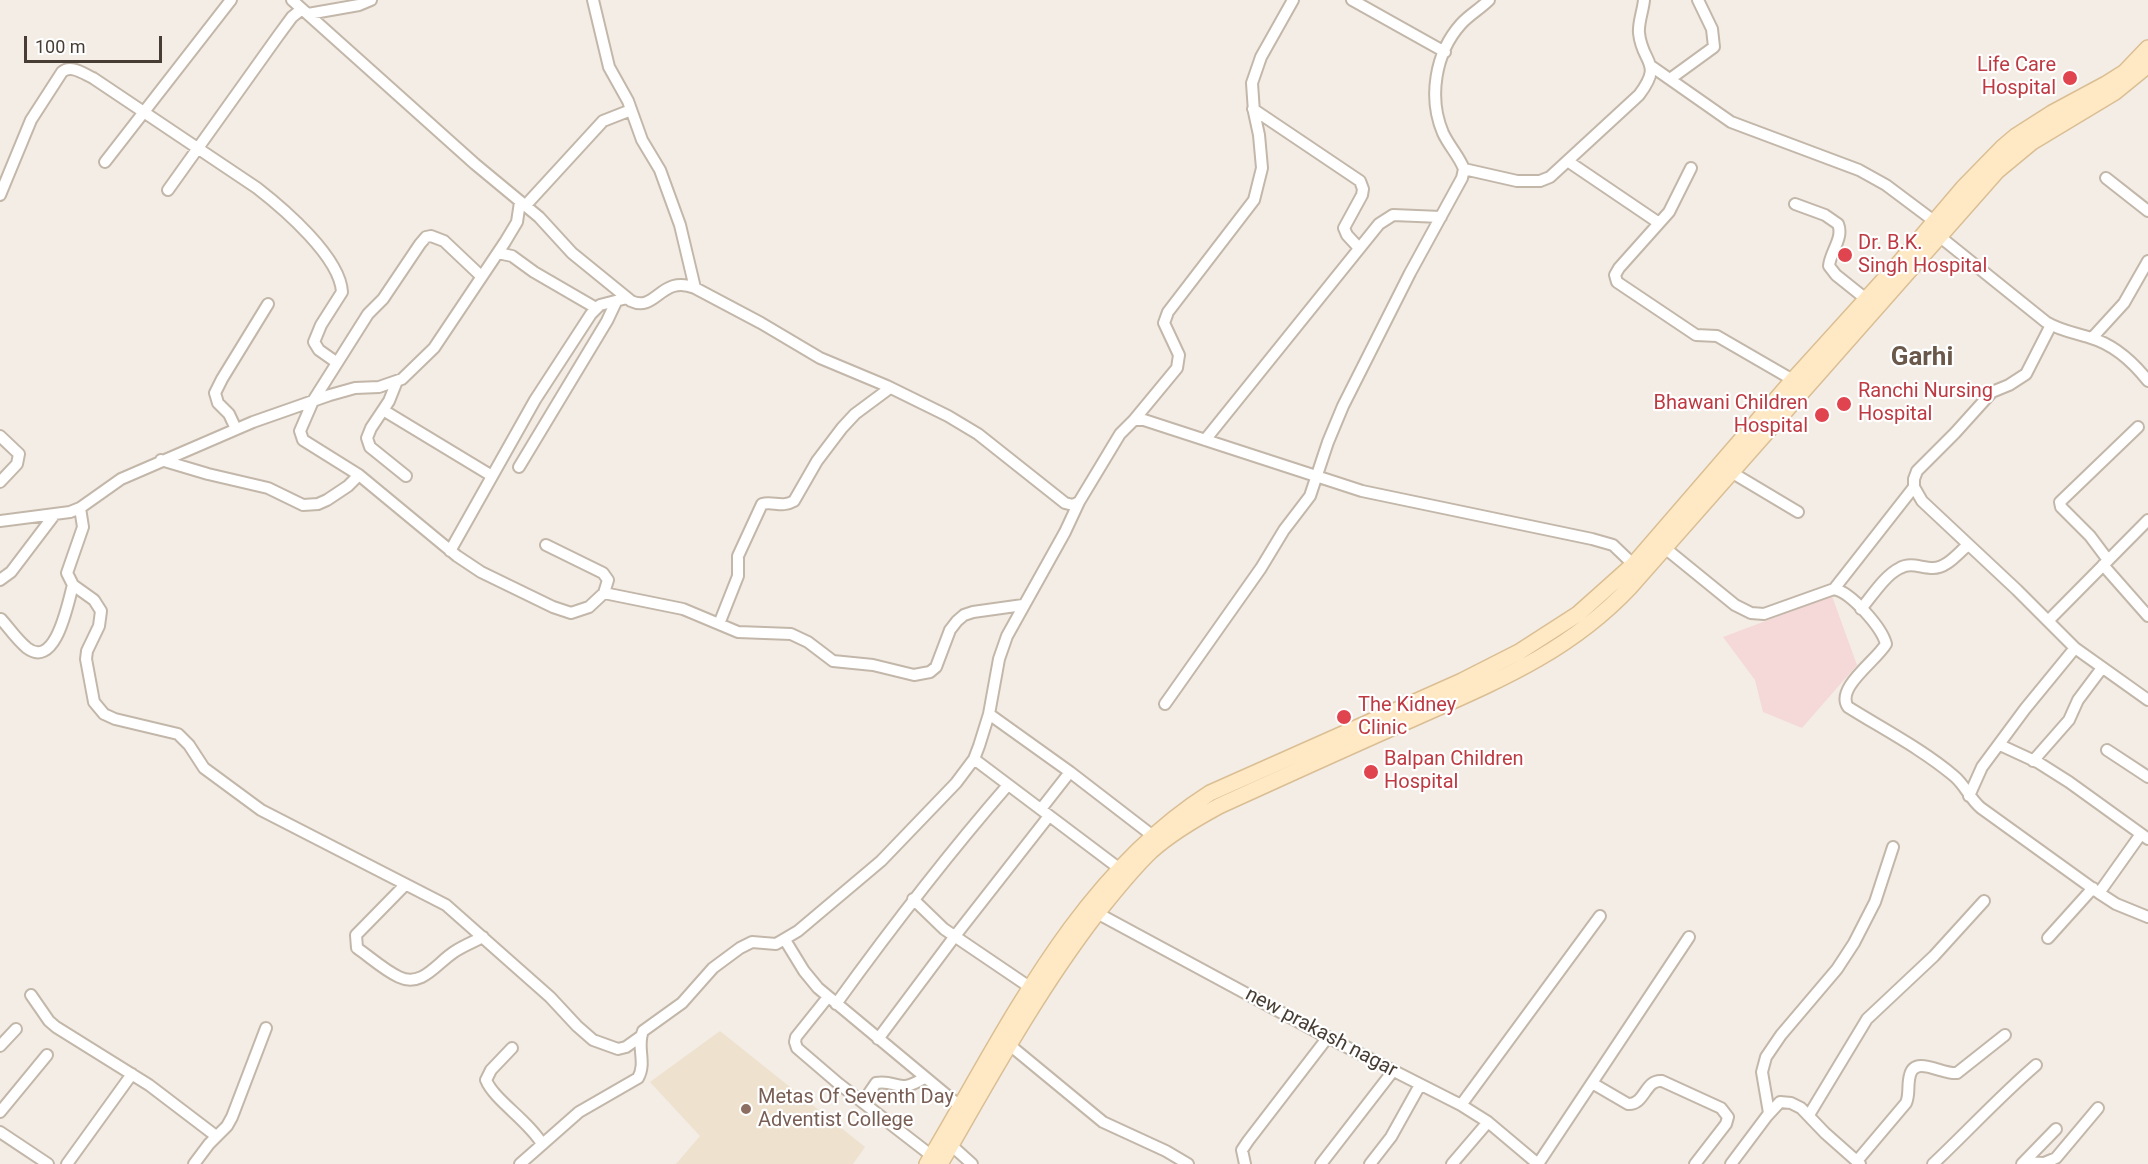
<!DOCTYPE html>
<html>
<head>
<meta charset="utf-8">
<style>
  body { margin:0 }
  #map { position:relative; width:2148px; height:1164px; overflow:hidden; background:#f4ede5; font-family:Roboto,sans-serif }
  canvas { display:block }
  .scale { position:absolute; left:24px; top:36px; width:138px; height:27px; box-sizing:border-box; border:3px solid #473d34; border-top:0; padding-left:8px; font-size:18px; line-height:21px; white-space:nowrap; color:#473d34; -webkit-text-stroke:4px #fff; paint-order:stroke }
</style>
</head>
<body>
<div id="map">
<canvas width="2148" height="1164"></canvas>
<div class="scale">100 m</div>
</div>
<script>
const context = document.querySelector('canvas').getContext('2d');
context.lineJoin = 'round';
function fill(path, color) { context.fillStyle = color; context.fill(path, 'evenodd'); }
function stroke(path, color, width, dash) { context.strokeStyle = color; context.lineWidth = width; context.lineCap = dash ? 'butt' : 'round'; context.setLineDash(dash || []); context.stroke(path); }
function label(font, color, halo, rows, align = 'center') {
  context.font = font + ' Roboto,sans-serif'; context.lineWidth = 4.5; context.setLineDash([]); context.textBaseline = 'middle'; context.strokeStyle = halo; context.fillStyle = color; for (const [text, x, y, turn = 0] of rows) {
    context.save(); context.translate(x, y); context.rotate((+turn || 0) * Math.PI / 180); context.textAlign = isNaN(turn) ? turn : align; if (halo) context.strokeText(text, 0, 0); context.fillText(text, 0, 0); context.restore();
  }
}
fill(new Path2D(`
  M720,1031L865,1147L853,1164H676L700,1136L650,1082Z`), '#eee1ce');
fill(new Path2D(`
  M1832,596L1857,665L1802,728L1763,712L1755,680L1723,637Z`), '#f5d8d8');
const minor = new Path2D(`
  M292,0L475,164L539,217L572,253L631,301C656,313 661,274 695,288L761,323L820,358L887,386L948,416L978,434L1065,503L1073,505L1079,502L1120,434L1134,420H1144L1362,491L1592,539L1613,545L1637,568
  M593,0L609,67L628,101L642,140L660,170L680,225L695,288
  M1352,0L1445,52
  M308,14L359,5L371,0
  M1651,66L1731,122L1859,170L1886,185L1934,221
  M1670,79L1714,47L1712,29L1698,0
  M1253,109L1360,181L1363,189L1362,195L1344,228L1347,235L1359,248
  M105,162L231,0
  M1569,162L1659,223
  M1691,168L1669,212L1619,268L1615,275L1617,282L1696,335L1717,336L1793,380
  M1464,169L1517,181H1540L1550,177L1639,95C1664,62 1642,64 1639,33C1638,23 1643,11 1644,0
  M2106,178L2148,211
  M168,190L278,36L292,17L302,9
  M0,195L31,120L62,72C71,64 84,74 93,78L257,188C284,209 340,257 342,292L321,325L314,342L319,350L336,362
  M1795,204L1825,215L1838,224C1844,238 1830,252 1829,266L1836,275L1866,299
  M525,206L603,121L631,110
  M1939,236L2046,322C2061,331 2076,333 2091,338C2115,345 2133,362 2148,381
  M498,253L512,256L534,272L596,308
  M481,276L444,241L431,236L426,237L420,244L383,299L368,314L313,401L300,431L303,440L359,475L457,556L481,572L553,607L571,613L589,607L604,593L683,609L738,632L791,634L808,642L833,661L873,665L914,675L930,672L936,667L950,630L957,621L964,615L973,612L1023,605
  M2051,325L2026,374L2009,385L1992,392L1955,433L1917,471L1914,479V487L1922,501L2017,590L2075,648L2148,700
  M2092,338L2124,303L2148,261
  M397,381L389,401L371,428L367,438L370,447L375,451L406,476
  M383,410L492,476
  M1134,420L1177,368L1179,355L1164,323L1168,312L1254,200L1262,168L1259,135L1254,112L1252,83L1261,57L1293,0
  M236,429L229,414L218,403L215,393L222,379L268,304
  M0,436L19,454L17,464L0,482
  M1205,440L1379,224L1393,215L1441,217
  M161,460L208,474L268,488L303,505L318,504L327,500L348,486L359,475
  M519,467L607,321L616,302
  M1731,472L1798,512
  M80,508L83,527L67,573L73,585L94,600L101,611L99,626L87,651L86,659L94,702L104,714L115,719L178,734L189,745L204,768L261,810L446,905L550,997L577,1026L593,1040L618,1049L626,1047L640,1037
  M0,521L70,512L80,508L121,479L253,422L330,395L355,388L379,387L402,379L434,348L505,242L517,222L520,202
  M1660,544L1735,605L1751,613L1764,614L1834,589C1851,592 1882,628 1886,644C1876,661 1835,688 1848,707C1883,729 1922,749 1954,776C1965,785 1970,799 1981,808L2099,893L2116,904L2148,917
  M546,545L603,573L608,580L604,593
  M450,551L535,400L591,314L600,305L627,298
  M2108,560L2090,536L2061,507L2060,502L2138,427
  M2103,565L2148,616
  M0,580L11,572L55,514
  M1834,589L1914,487
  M1861,609C1872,596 1885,575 1900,568C1911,562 1921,568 1933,568C1947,568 1958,553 1968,545
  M1,619C9,628 17,640 27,648C56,670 68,602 73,585
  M2049,620L2148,520
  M719,624L738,576V556L762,504C773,501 782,508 794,501L817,461L842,428L855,414L890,388
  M1165,704L1261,568L1284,530L1310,496L1328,442L1343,406L1410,273L1462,178L1464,169C1459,156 1449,146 1443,133C1428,98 1435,53 1461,24C1469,15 1480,9 1489,0
  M989,714L1070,772L1153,836
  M2000,745L2039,763L2069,782L2148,839
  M2107,750L2148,777
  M974,759L1120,869
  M2033,761L2069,720L2078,700L2102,668
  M1969,796L1982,767L2025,709L2075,648
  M1041,809L1070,772
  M405,885L356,935L357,948C370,957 384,970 399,977C422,988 437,963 454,952C463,946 473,942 483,937
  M2099,893L2141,834
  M913,899L944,929L1031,988
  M1097,913L1321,1034L1461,1105L1488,1122L1538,1164
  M2048,938L2093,888
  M785,940L804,971L818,988L961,1107
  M31,995L49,1021L56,1027L149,1085L216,1136
  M828,997L796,1037L795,1042L797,1048L839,1084L932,1156
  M836,1004C891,928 947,855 1008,785
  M878,1039L955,936L1049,816
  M1006,1042L1103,1122L1166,1151L1188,1164
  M0,1046L16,1029
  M512,1048L491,1070L486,1080C494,1100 529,1121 542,1144
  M1592,1083L1628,1104C1645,1105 1645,1079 1662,1081L1721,1108L1728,1117L1726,1124L1695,1164
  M863,1102L876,1083C897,1079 897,1095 924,1078
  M1461,1105L1600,916
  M0,1112L47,1055
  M1769,1113L1762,1072L1766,1057L1781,1035L1837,969L1854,943L1875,902L1893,847
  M1809,1115L1867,1019L1934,956L1984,901
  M0,1132L48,1164
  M951,1145L972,1164
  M1857,1161L1906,1103C1910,1094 1907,1085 1910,1075C1915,1055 1943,1075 1957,1073L2005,1035
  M2024,1162L2044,1163L2056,1158L2098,1108
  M67,1164L132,1074
  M194,1164L209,1144L227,1126L232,1117L266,1028
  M520,1164L579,1112L638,1078C647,1062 636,1047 643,1031L682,1003L713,968L740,948L752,942L776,944L798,931L881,861L956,783L974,759L979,746L989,714L999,659L1007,636L1065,532L1079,502
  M1245,1164L1242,1150L1248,1141L1328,1037
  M1321,1164L1393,1071
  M1370,1164L1391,1137L1420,1085
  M1452,1164L1488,1122
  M1538,1164L1689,937
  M1731,1164L1767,1116L1780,1102L1791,1103L1801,1108L1825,1133L1860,1164
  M1933,1164C1968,1131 2000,1096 2036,1065
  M2022,1164L2056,1129`);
const secondary = new Path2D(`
  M927,1164C1006,1032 1076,878 1210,793L1462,681L1519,652L1578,614L1634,564L1793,380L1900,262L1963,188L2003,147L2016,136L2052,113L2106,84L2125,72L2148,48
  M940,1164C989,1079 1037,991 1097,913C1114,892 1131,870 1151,851C1171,833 1195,819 1219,806C1283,777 1346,748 1410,720C1492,683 1567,654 1630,587L1997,171L2032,142L2115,92L2148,65`);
stroke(minor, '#c3b7aa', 14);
stroke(secondary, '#dabe94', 18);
stroke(minor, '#fff', 10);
stroke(secondary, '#ffe9c4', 15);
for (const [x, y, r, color] of [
  [2070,78,8,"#e0444e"],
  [1845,255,8,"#e0444e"],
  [1844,404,8,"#e0444e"],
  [1822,415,8,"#e0444e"],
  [1344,717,8,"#e0444e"],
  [1371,772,8,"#e0444e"],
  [746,1109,6,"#8d6e63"]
]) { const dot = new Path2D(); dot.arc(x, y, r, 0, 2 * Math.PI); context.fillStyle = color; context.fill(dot); stroke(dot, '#fff', 2); }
label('20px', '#be3a42', '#fff', [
  ["Life Care",2056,66,"right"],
  ["Hospital",2056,89,"right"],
  ["Dr. B.K.",1858,244],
  ["Singh Hospital",1858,267],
  ["Ranchi Nursing",1858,392],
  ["Hospital",1858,415],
  ["Bhawani Children",1808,404,"right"],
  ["Hospital",1808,427,"right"],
  ["The Kidney",1358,706],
  ["Clinic",1358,729],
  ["Balpan Children",1384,760],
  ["Hospital",1384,783]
], 'left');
label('20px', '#473d34', '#fff', [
  ["new prakash nagar",1321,1033,28]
]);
label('20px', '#785e54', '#fff', [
  ["Metas Of Seventh Day",758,1098],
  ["Adventist College",758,1121]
], 'left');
label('bold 26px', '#6a594b', '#fff', [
  ["Garhi",1922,358]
]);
</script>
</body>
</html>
